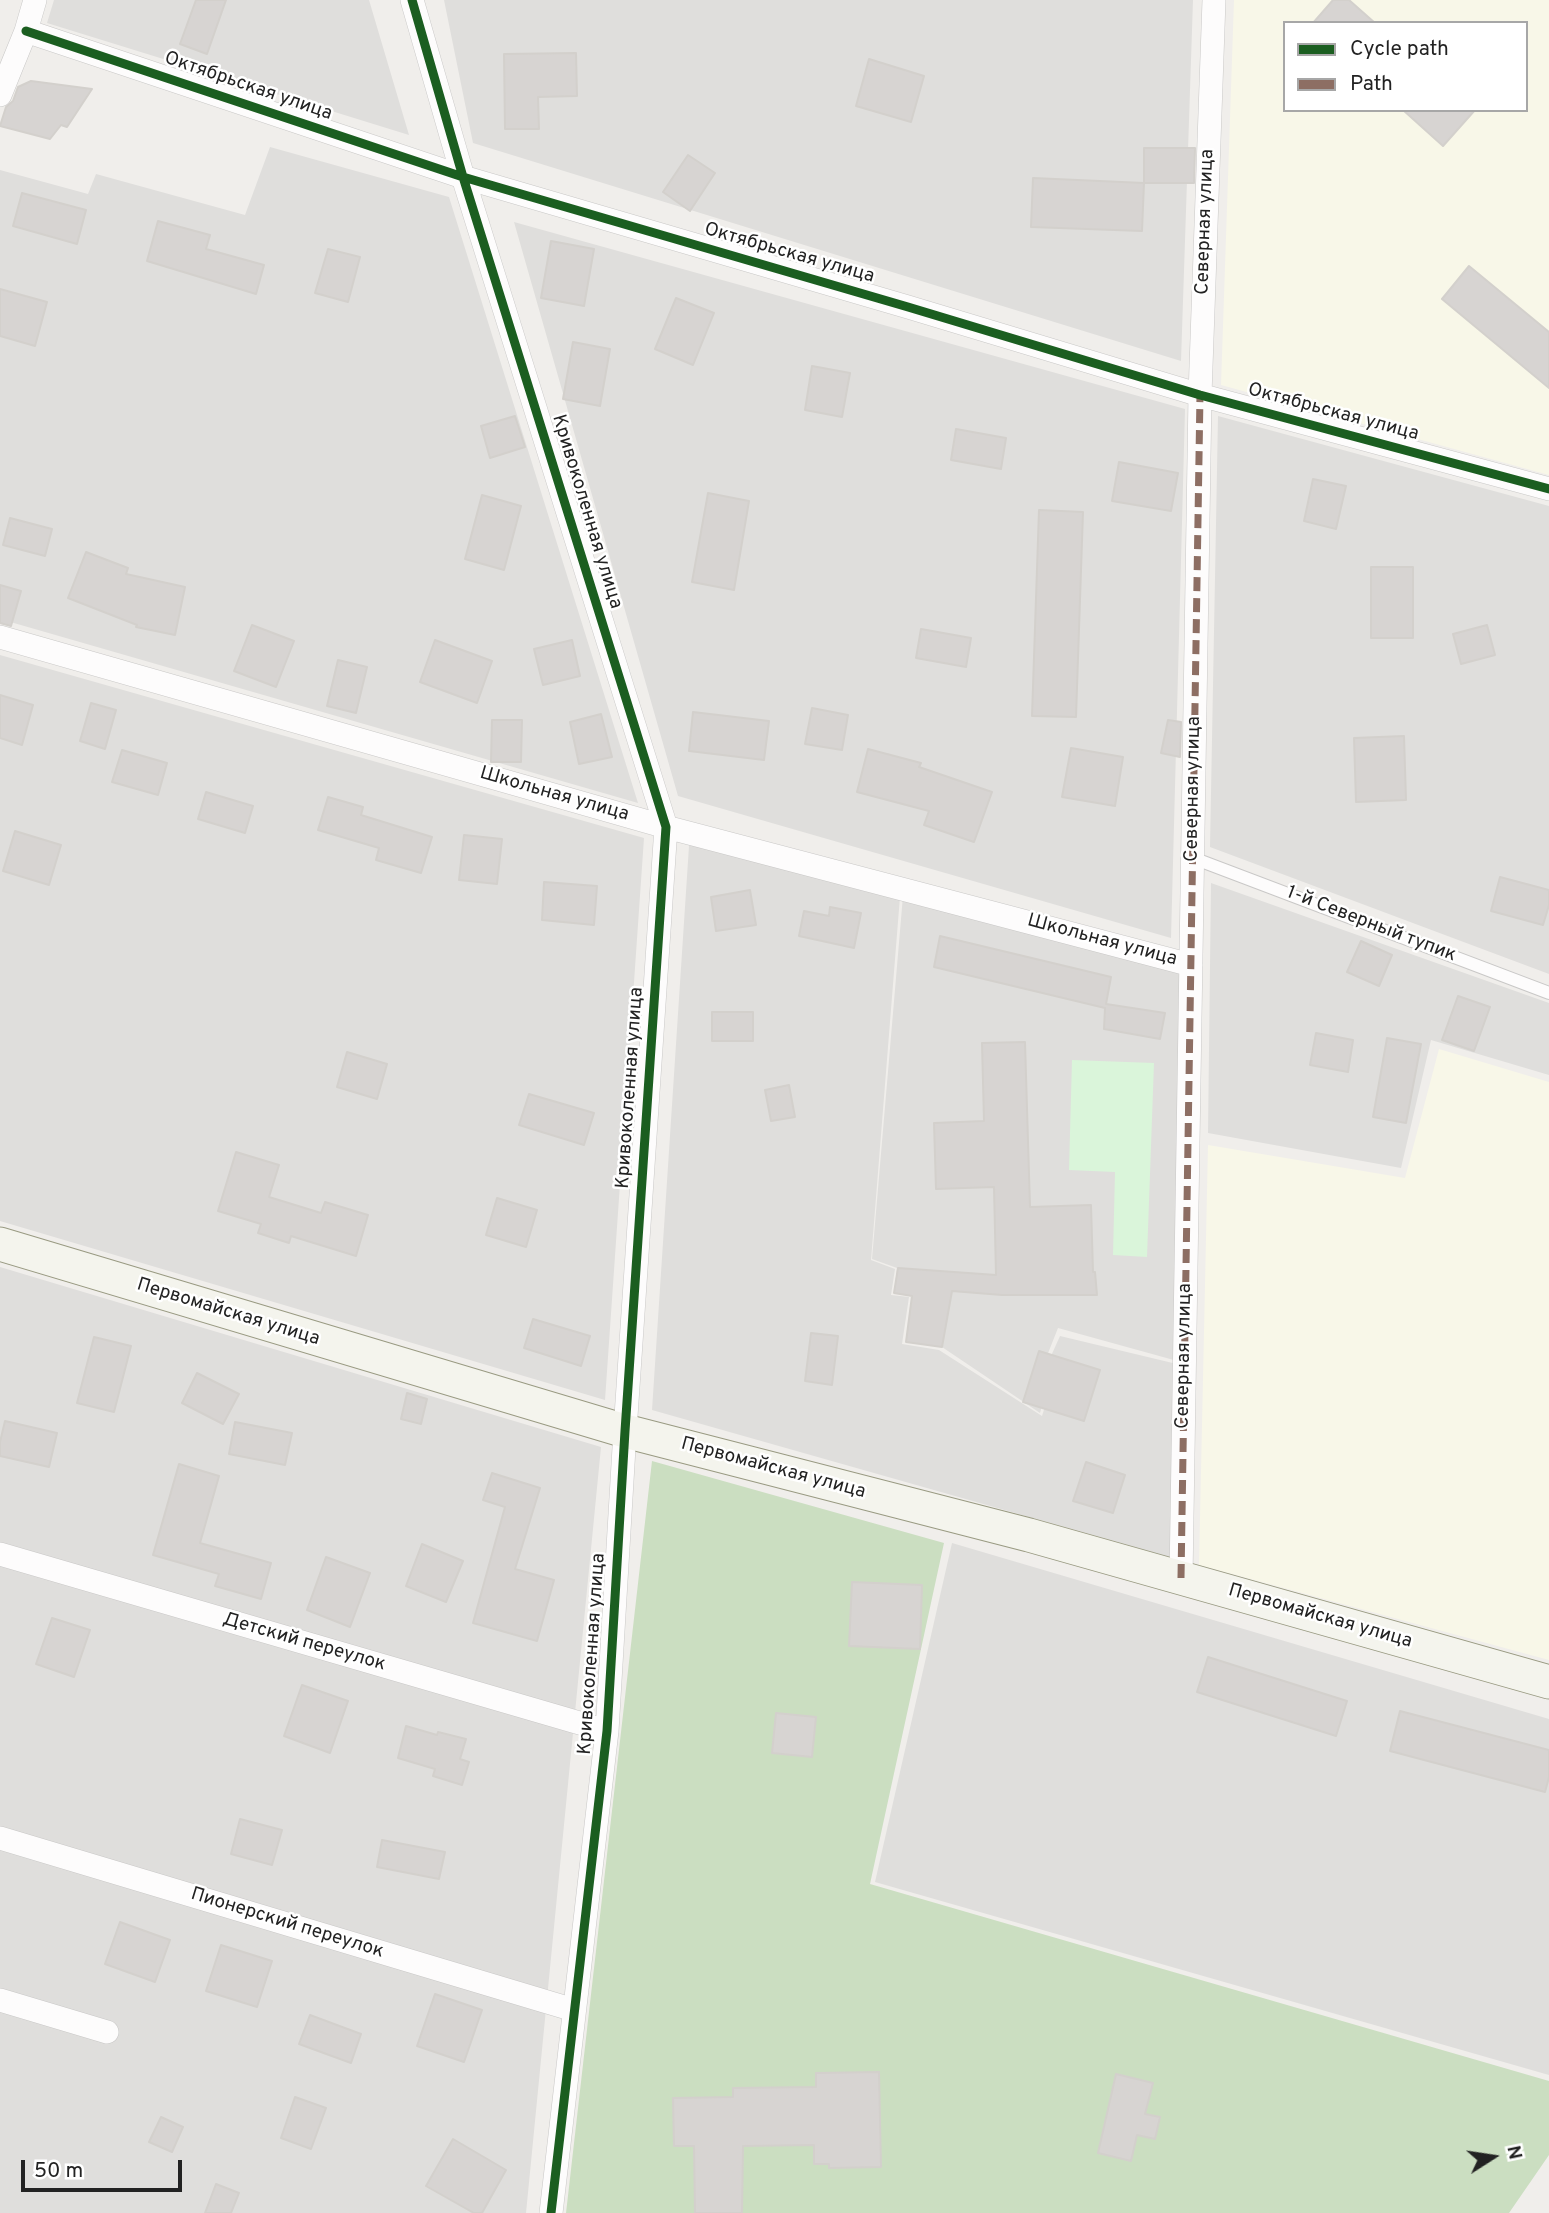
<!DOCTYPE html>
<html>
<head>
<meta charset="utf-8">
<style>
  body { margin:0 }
  #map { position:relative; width:1549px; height:2213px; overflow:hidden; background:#f0eeeb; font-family:Overpass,sans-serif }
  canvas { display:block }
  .legend { position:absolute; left:1283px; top:21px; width:245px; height:91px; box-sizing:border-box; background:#fff; border:2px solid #a7a7a7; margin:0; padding:9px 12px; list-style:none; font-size:21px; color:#222 }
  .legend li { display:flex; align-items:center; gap:14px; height:35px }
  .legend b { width:35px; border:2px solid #a7a7a7 }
  .north { position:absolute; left:1458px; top:2122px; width:70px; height:70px; -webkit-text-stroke:5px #fff; paint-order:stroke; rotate:78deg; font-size:19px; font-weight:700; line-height:28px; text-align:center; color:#222 }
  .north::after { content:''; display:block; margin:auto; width:24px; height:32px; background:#222; clip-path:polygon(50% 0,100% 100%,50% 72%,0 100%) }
  .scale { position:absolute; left:21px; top:2160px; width:161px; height:32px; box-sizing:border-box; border:4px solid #222; border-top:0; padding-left:9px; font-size:21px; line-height:24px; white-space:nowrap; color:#222; -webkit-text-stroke:5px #fff; paint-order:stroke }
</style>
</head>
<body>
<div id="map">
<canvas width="1549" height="2213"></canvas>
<ul class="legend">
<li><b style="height:9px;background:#1b5e20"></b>Cycle path</li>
<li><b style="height:9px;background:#8d6e63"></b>Path</li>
</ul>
<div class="north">N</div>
<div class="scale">50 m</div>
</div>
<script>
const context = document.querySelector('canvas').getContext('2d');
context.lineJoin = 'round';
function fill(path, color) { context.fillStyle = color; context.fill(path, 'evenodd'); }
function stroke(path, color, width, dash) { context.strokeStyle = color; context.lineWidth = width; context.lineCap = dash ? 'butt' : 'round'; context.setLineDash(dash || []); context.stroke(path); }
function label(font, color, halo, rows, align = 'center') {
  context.font = font + ' Overpass,sans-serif'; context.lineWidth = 5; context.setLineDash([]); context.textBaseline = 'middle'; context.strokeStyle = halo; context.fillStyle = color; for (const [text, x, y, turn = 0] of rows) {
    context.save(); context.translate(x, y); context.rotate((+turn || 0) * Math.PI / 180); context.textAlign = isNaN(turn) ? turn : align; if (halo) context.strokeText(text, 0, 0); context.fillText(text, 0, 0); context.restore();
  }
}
fill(new Path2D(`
  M54,0H369L409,135L47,23Z
  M444,0H1193L1181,361L473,143Z
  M270,147L449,197L638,803L0,619V170L88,194L96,174L245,215Z
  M514,222L1185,409L1171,938L678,796Z
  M1218,416L1549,506V974L1210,847Z
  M0,655L644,838L605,1400L0,1221Z
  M699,834L901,884L871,1260L895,1269L891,1295L909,1297L902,1344L939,1350L1042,1416L1053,1381L1042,1376L1060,1336L1181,1365L1170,1557L652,1410L689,846Z
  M1211,883L1549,1003V1075L1431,1040L1401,1168L1208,1133Z
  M904,884L1188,967L1181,1362L1058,1328L1039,1376L1049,1381L1040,1413L942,1347L906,1342L912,1296L894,1293L897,1268L872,1259Z
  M0,1267L601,1447L526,2213H0Z
  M952,1543L1549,1719V2075L875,1882Z`), '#dfdedc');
fill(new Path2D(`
  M1234,0H1549V475L1221,385ZM1285,23H1526V110H1285Z
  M1439,1049L1549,1082V1660L1199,1565L1208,1145L1405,1178Z`), '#f8f7e8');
fill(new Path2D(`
  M652,1461L944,1543L870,1884L1549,2081V2155L1509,2213H566Z`), '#cbdec1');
fill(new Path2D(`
  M1072,1060L1154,1063L1147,1257L1113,1255L1115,1172L1069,1170Z`), '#daf5da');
const building = new Path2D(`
  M196,0H226L207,54L180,44Z
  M1333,0H1349L1375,23H1313Z
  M576,53L577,96L538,97L539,129H505L504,54Z
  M869,59L924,76L911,122L856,106Z
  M31,81L92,89L67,127L61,125L50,139L0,126L6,107L13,101L18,87Z
  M1403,110H1475L1443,146Z
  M1144,148H1195L1194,183H1144Z
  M688,155L715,173L690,211L663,192Z
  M1033,178L1144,183L1142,231L1031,227Z
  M22,193L86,210L77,244L13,226Z
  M158,221L210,235L206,249L264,265L256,294L147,261Z
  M551,241L594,249L584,306L541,298Z
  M328,249L360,257L348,302L315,293Z
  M1469,266L1549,332V388L1442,299Z
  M0,289L47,302L35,346L0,336Z
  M676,298L714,313L693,365L655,349Z
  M573,342L610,349L600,406L563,399Z
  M812,366L850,373L842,417L805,410Z
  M515,416L525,447L490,458L481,426Z
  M956,429L1006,438L1001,469L951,460Z
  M1119,462L1178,473L1171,511L1112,501Z
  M1313,479L1346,486L1336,529L1304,521Z
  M708,493L749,501L734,590L692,582Z
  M482,495L521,506L504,570L465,559Z
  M1039,510L1083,512L1076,717L1032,716Z
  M10,518L52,529L45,556L3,545Z
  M86,552L128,568L126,574L185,587L175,635L136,627L137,625L68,598Z
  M1371,567H1413V638H1371Z
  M0,585L21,591L11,626L0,623Z
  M252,625L294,641L276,687L234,671Z
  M1487,625L1495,655L1461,664L1453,634Z
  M921,629L971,638L966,667L916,658Z
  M435,640L492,661L477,703L420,682Z
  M572,640L580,676L543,685L534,649Z
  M338,660L367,667L356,713L327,706Z
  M0,695L33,705L22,745L0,738Z
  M91,703L116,710L105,749L80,741Z
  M812,708L848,715L842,750L805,744Z
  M693,712L769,721L764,760L689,751Z
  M601,714L612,757L579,764L570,722Z
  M492,720H522L521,762H491Z
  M1168,720L1181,722L1180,757L1161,753Z
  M1404,736L1406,800L1356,802L1354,738Z
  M1071,748L1123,757L1115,806L1062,797Z
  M868,749L921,763L919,767L992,792L974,842L924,825L929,811L857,792Z
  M122,750L167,763L158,795L112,782Z
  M206,792L253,806L245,833L198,819Z
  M328,797L363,807L361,815L432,837L421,873L376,860L379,848L318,830Z
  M15,831L61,845L49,885L3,871Z
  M464,835L502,839L497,884L459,880Z
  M1500,877L1549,890V905L1543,925L1491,911Z
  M544,882L597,886L594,925L542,920Z
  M750,890L756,925L716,931L711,897Z
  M830,907L861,913L854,948L799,936L804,911L829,916Z
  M940,936L1111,977L1106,1004L1165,1013L1160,1039L1104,1029L1105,1008L934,967Z
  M1361,941L1392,955L1379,986L1347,972Z
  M1458,996L1490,1007L1474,1051L1442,1040Z
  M712,1012H753V1041H712Z
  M1316,1033L1353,1040L1348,1072L1310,1065Z
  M1387,1038L1421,1044L1406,1123L1373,1117Z
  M1025,1042L1030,1207L1091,1205L1093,1272H1095L1097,1295H1002L952,1291L942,1347L906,1342L912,1296L894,1293L898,1268L996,1275L994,1187L936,1189L934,1123L984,1121L982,1043Z
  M347,1052L387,1064L377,1099L337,1087Z
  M789,1085L795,1117L771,1121L765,1090Z
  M529,1094L594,1113L584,1145L519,1125Z
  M236,1152L279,1165L269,1197L321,1213L325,1202L368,1215L356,1256L291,1236L289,1243L258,1233L261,1224L218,1211Z
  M497,1198L537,1210L526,1247L486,1235Z
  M533,1319L590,1336L581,1366L524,1348Z
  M811,1333L838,1336L832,1385L805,1381Z
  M94,1337L131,1346L114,1412L77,1403Z
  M1039,1351L1100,1370L1084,1421L1023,1402Z
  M197,1373L239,1394L223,1424L182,1403Z
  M407,1393L427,1399L421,1424L401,1419Z
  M5,1421L57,1433L49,1467L0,1456V1442Z
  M235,1422L292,1433L285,1465L229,1454Z
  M1086,1462L1125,1475L1113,1513L1073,1501Z
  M179,1464L219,1476L200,1543L271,1563L261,1599L215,1586L219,1574L153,1555Z
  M492,1473L540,1488L515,1569L554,1580L537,1641L473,1623L505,1507L483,1500Z
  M422,1544L463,1561L446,1602L406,1586Z
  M326,1557L370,1573L350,1627L307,1610Z
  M852,1582L922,1585L920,1649L849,1646Z
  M52,1618L90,1630L74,1677L36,1664Z
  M1208,1657L1347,1701L1336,1736L1197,1692Z
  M302,1685L348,1701L330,1753L284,1736Z
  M1400,1711L1549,1750V1777L1545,1792L1390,1751Z
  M776,1713L816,1717L812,1757L772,1753Z
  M406,1726L437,1735L438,1732L466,1739L460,1759L469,1762L462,1785L433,1776L435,1769L398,1758Z
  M240,1819L282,1830L272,1865L231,1854Z
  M382,1840L445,1852L439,1879L377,1867Z
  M120,1922L170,1940L155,1982L105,1964Z
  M221,1945L272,1961L257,2007L206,1991Z
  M435,1994L482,2010L464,2062L417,2046Z
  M310,2015L361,2034L351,2063L299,2044Z
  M879,2072L881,2167L829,2168V2164H814V2145L743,2146L742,2213H695L694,2146H674L673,2098L733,2097V2088L816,2087V2073Z
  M1116,2074L1153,2083L1145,2114L1160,2117L1155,2139L1137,2135L1131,2161L1098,2153Z
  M295,2097L326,2108L311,2149L281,2138Z
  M161,2117L183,2127L172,2152L149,2142Z
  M453,2139L506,2170L482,2213H474L426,2186Z
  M216,2184L239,2193L231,2213H205Z`);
fill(building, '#d7d4d2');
stroke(building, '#d3d0cc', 2);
const service = new Path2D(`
  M1193,858L1549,993`);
const minor = new Path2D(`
  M412,0L463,177L666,827L625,1431L607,1731L551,2213
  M26,31L463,177L908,307L1200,395L1549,489
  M0,95L26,31L35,0
  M0,637L666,827L1191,965
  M0,1554L607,1731
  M1181,1578L1200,395L1214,0
  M0,1838L574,2010
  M0,2000L107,2032`);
const secondary = new Path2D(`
  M0,1244L625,1431L1029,1535L1549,1682`);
stroke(service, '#c9c8c7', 14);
stroke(minor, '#c9c8c7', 24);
stroke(secondary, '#999a82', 35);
stroke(service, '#fdfcfc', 12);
stroke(minor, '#fdfcfc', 23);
stroke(secondary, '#f4f4ed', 33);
stroke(new Path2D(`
  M1181,1578L1200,395`), '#8d6e63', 7, [14, 7]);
stroke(new Path2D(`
  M412,0L463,177L666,827L625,1431L607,1731L551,2213
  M26,31L463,177L908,307L1200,395L1549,489`), '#1b5e20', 9);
label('19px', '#222', '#fff', [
  ["Октябрьская улица",248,87,19],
  ["Северная улица",1206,222,-88],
  ["Октябрьская улица",789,254,16],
  ["Октябрьская улица",1333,413,15],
  ["Кривоколенная улица",586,512,73],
  ["Северная улица",1194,789,-89],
  ["Школьная улица",554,795,16],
  ["1-й Северный тупик",1371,925,21],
  ["Школьная улица",1102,941,15],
  ["Кривоколенная улица",631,1088,-86],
  ["Первомайская улица",228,1313,17],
  ["Северная улица",1185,1356,-89],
  ["Первомайская улица",773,1469,15],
  ["Первомайская улица",1320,1617,16],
  ["Детский переулок",304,1643,16],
  ["Кривоколенная улица",593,1654,-86],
  ["Пионерский переулок",287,1924,17]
]);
</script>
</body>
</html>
